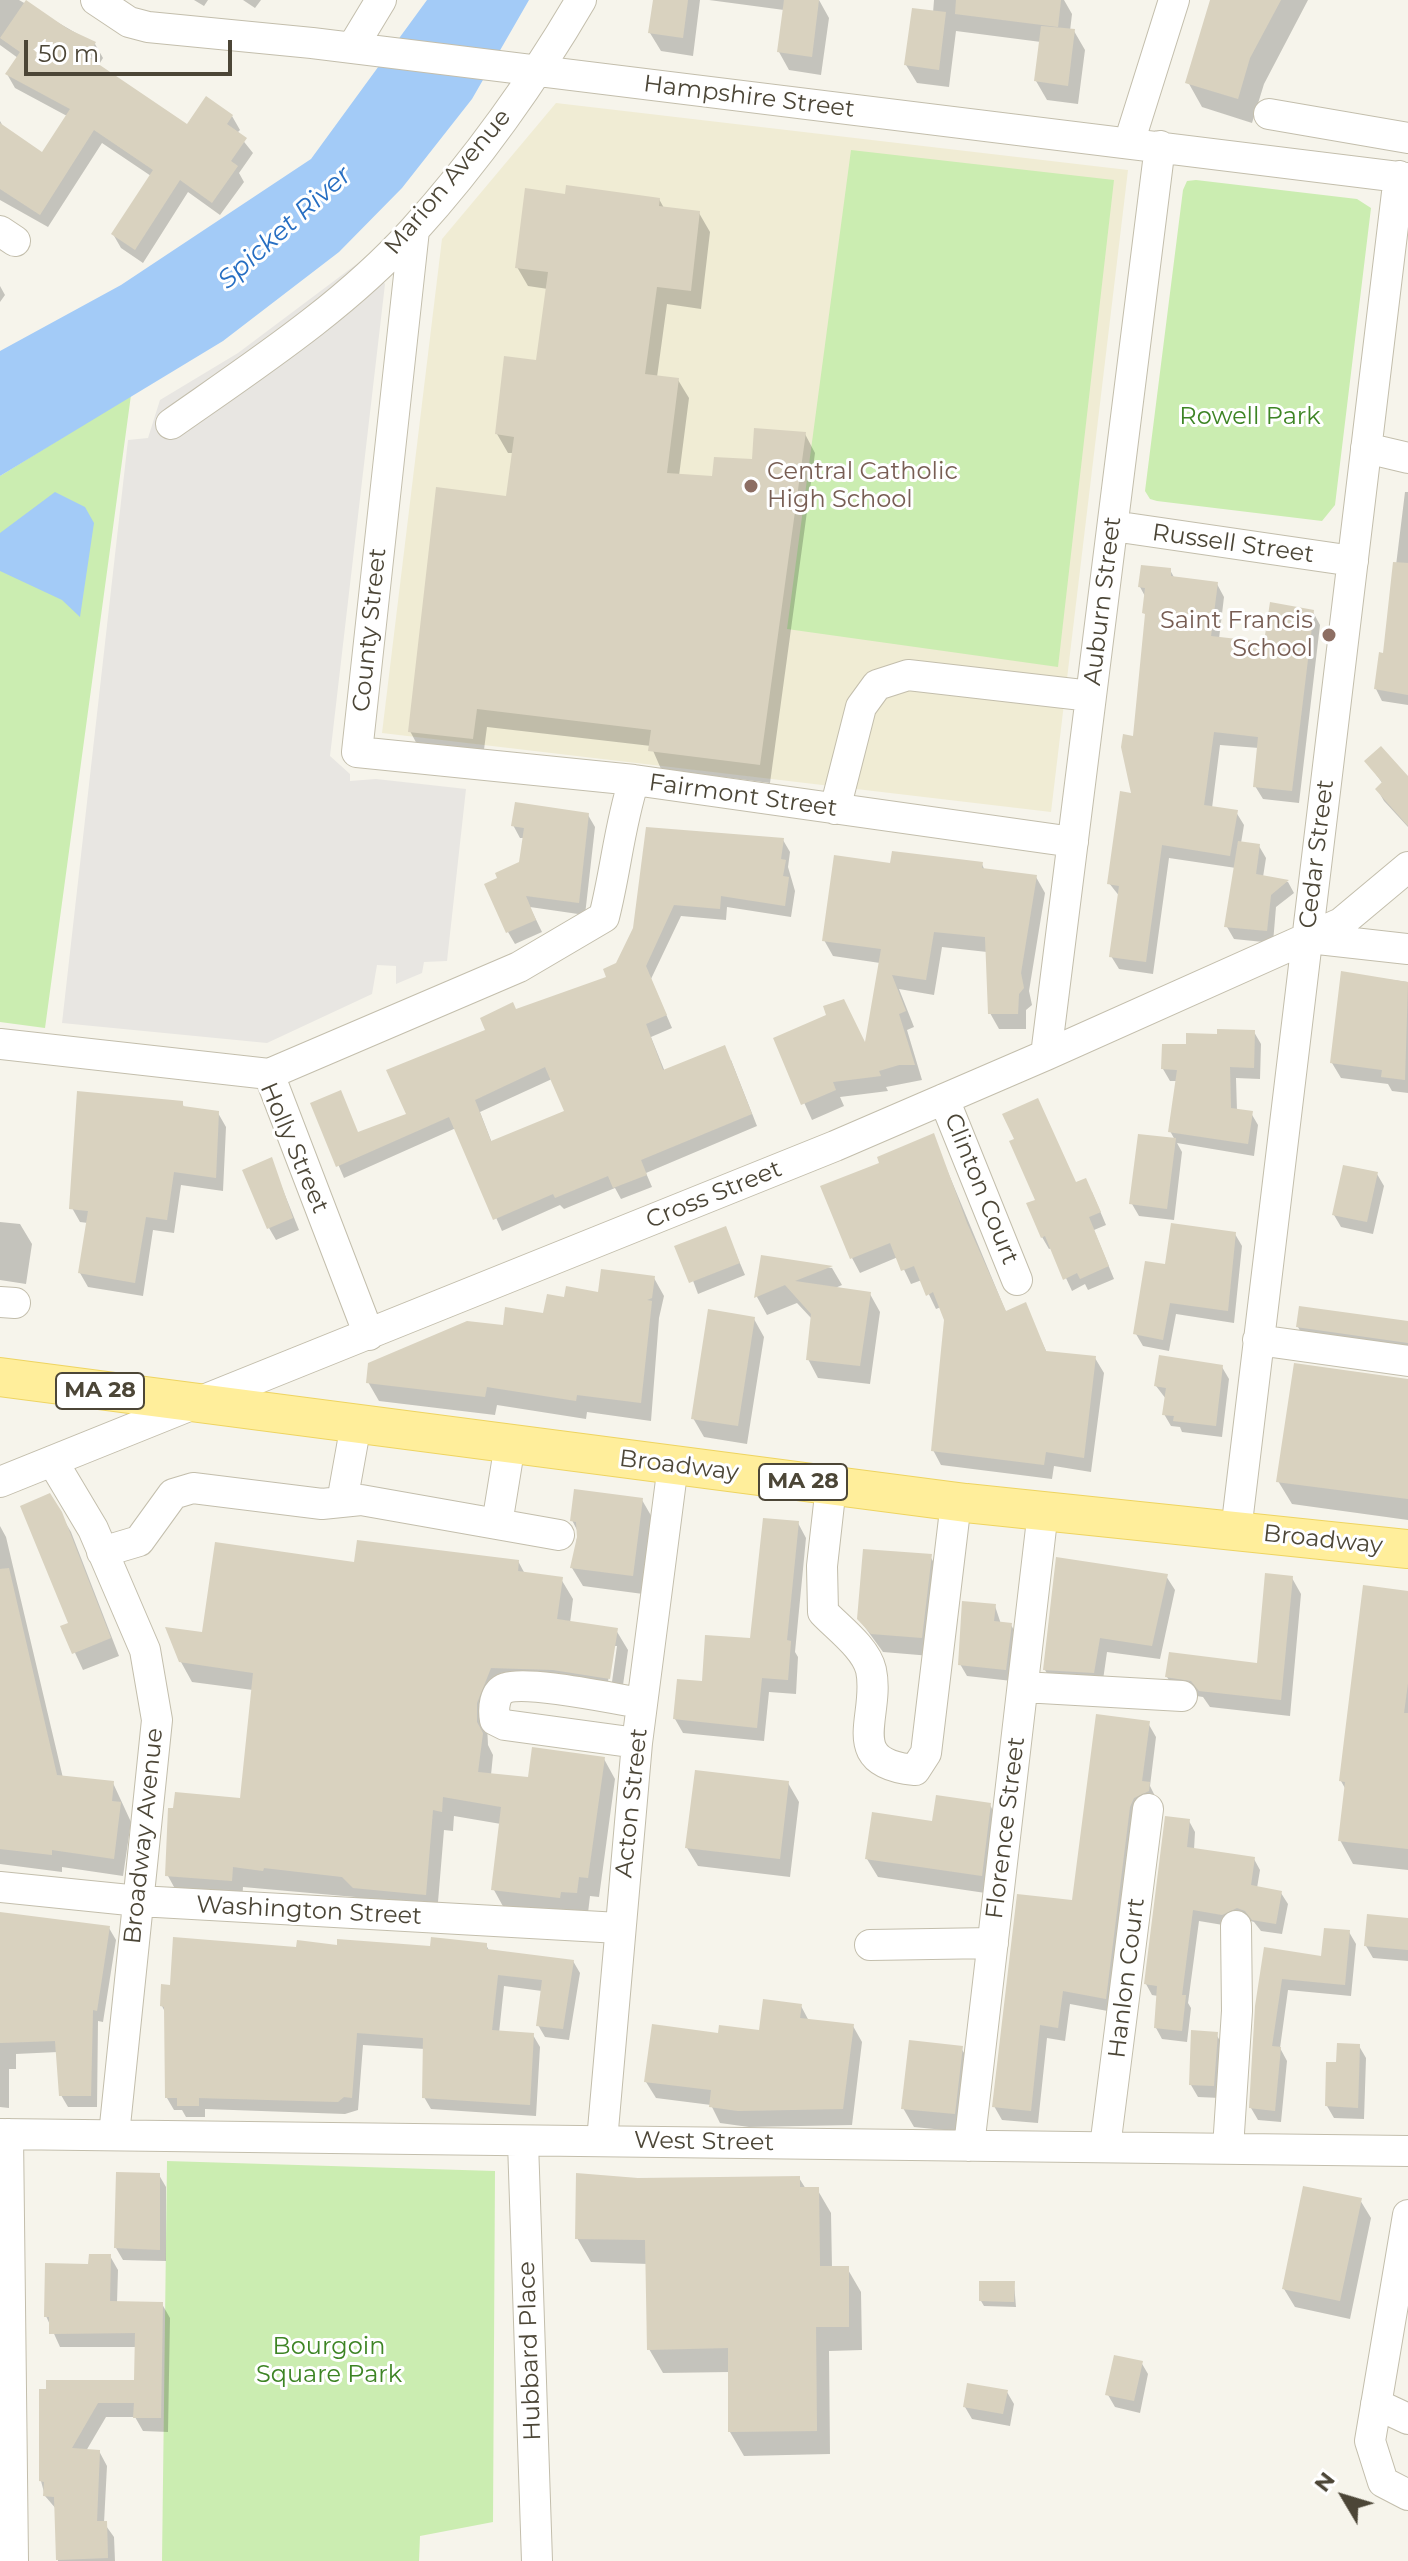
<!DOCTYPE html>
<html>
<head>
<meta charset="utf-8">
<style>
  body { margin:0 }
  #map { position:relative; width:1408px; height:2561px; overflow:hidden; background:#f6f4eb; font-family:Montserrat,sans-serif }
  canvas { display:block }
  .north { position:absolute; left:1304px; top:2457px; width:80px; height:80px; -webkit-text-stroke:6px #fff; paint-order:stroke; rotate:308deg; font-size:22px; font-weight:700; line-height:32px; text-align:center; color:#4c4637 }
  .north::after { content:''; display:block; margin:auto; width:28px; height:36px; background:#4c4637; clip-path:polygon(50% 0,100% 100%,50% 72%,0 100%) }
  .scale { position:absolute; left:24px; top:40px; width:208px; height:36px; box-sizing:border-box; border:4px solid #4c4637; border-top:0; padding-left:10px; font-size:24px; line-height:28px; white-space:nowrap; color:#4c4637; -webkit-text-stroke:6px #fff; paint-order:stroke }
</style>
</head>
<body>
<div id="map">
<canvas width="1408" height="2561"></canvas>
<div class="north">N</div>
<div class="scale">50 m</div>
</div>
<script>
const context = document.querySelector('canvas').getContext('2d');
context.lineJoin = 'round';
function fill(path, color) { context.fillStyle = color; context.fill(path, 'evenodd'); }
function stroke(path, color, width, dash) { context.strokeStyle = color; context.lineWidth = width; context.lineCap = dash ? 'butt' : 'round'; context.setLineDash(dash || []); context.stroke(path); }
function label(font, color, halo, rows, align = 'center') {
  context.font = font + ' Montserrat,sans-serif'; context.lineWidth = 6; context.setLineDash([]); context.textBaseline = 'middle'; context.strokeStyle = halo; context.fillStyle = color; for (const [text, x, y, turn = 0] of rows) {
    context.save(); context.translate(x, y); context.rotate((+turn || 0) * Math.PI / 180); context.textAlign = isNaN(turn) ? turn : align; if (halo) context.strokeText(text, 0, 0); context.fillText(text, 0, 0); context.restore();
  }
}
fill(new Path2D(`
  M556,103L1128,170L1051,812L382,733L442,239Z`), '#f0ecd4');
fill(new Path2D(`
  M851,150L1114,180L1058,667L787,629Z
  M1196,180L1357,199L1371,208L1335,505L1322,521L1157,501L1150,499L1145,491L1183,190L1187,181Z
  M131,395L45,1028L0,1022V476Z
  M167,2161L495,2171L493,2522L420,2536L419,2561H162Z`), '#cbedb1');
fill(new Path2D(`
  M366,257L385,284L330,756L350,774V781L376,779L466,789L447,961L424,962L422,973L396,984V966L377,965L372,994L267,1043L62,1023L128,440L148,438L160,400L238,353Z`), '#e8e6e2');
fill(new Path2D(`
  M427,0H529L472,99L402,188L339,252L223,341L0,476V351L121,285L311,159Z
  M55,492L85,507L94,523L80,617L62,600L0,571V533Z`), '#a3cbf7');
fill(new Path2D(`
  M0,0H19L95,44L103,58L98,66L187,127L232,116L240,130L237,133L253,153L239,173L244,182L220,215L188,192L143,263L121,248L113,234L151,176L102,143L48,227L0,200V121L4,128L43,154L67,116L15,88L7,74L18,58L0,45Z
  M194,0H208L204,6Z
  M243,0H261L255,8Z
  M655,0H700L693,56L661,51L650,33Z
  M709,0H819L829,18L821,75L789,70L779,52L784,10Z
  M934,0H1064L1072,14L1070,31H1074L1085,50L1078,104L1047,100L1036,81L1041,42L956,31L949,87L917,83L906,65L933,13Z
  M1212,0H1308L1264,84L1252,123L1202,107L1188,82Z
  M567,196L659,199L664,208L699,213L710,232L701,309L667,304L657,377L678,380L689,398L679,476L714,479L805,434L815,453L770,783L661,769L651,746L487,727L483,757L420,750L410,731L507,498L513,453H508L497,434L538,363L548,289L528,286L517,267Z
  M0,286L5,295L0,302Z
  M1405,492H1408V705L1382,701L1376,689L1385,655Z
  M1170,570L1175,579L1217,584L1224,597L1219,639L1266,644L1313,612L1320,625L1299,803L1263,799L1255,786L1259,748L1220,745L1212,808L1236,812L1244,825L1241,843L1259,846L1266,858L1263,877L1288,882L1294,893L1276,907L1273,943L1234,939L1227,927L1236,868L1169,858L1153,974L1119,969L1111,956L1120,897L1109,883L1133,795L1147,617L1146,598L1140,587Z
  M1367,762L1408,779V827L1384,801L1377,789L1383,784Z
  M588,815L595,827L585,915L530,907L542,932L515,944L508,932L525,838H520L513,825Z
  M648,829L783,840L790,852L788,867L795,891L791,917L727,907L726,920L681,916L651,979L672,1028L651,1037L665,1072L731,1060L757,1126L646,1173L652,1187L621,1199L615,1188L564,1209L560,1205L502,1231L456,1128L344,1178L312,1104L359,1134L408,1115L488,1031L516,1011L609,978L635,929ZM552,1079L567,1112L492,1143L480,1112Z
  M982,864L985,871L1036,877L1045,893L1029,991L1032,1005L1026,1010V1029H999L990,1013L987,952L942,947L934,995L899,989L914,1027L907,1030L922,1080L886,1087L888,1091L840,1097L844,1106L812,1120L775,1039L867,1046L880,963L833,956L824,940L891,865Z
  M1342,973L1408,982V1093L1392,1091L1388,1084L1341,1078L1332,1063Z
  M1254,1032L1261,1044L1260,1079L1236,1078L1237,1111L1251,1113L1258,1125L1254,1156L1177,1143L1182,1152L1174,1220L1139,1216L1132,1204L1175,1140L1170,1131L1177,1081H1170L1163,1069L1188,1046Z
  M182,1103L185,1109L218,1113L226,1127L223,1191L181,1185L174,1233L153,1230L143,1296L88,1287L80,1273L88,1223L80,1222L72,1208Z
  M933,1136L1006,1312L1025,1305L1047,1353L1095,1358L1104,1373L1091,1472L1054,1466L1052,1479L941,1465L933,1450L946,1319L941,1307L936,1309L922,1280L911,1284L898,1257L860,1273L852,1258L881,1164Z
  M271,1160L299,1230L276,1240L269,1228Z
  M1377,1174L1384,1186L1373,1234L1341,1227L1334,1215Z
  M1077,1184L1092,1192L1106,1225L1094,1230L1114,1279L1088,1290L1085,1284L1072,1291L1052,1248L1049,1249L1042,1237Z
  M0,1222L20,1224L32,1244L26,1284L0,1280Z
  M725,1228L745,1275L698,1294L680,1246Z
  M1235,1234L1242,1246L1234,1323L1176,1314L1169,1351L1143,1346L1136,1334L1167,1267Z
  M762,1258L832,1268L842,1285L833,1289L870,1294L880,1312L870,1384L818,1378L808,1359L812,1319L797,1303L767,1315L757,1297Z
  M654,1278L664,1296L659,1318L651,1421L587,1412L586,1419L497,1405L495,1415L379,1401L368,1382L504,1327Z
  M754,1319L764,1337L747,1444L704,1437L693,1418Z
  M1408,1323V1352L1304,1338L1298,1327Z
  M1222,1367L1229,1379L1222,1437L1182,1432L1180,1427L1171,1426L1164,1414L1166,1399L1156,1386Z
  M1408,1380V1520L1292,1504L1278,1481Z
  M50,1496L71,1532L119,1656L83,1670L63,1627L70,1624Z
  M642,1500L653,1519L643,1594L583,1586L572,1568L578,1532L572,1520Z
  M798,1523L806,1538L795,1652L798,1657L796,1694L769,1692L764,1741L683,1733L675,1719L703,1683L752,1640Z
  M0,1526L6,1537L63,1778L113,1783L131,1822L123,1876L62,1867V1872L0,1864Z
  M930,1556L941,1575L931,1656L883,1652L859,1619Z
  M518,1561L525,1574L561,1579L573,1599L570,1623L616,1630L628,1650L621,1699L502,1687L487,1724L488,1745L493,1755L491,1775L530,1780L604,1759L615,1779L599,1897L590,1896L588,1913L505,1910L494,1890L501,1824L454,1816L453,1831L444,1830L437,1914L366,1908L355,1897L243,1887L242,1901L179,1896L168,1876L242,1800L253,1690L192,1682L181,1662L204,1634L356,1564ZM613,1646H617L611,1689H607Z
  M1166,1576L1175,1590L1160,1659L1107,1652L1102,1687L1053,1684L1045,1670Z
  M1292,1578L1301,1594L1290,1716L1210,1707L1203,1697L1177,1693L1167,1677L1258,1665Z
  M1408,1593V1870L1353,1864L1340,1840L1346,1790L1341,1781Z
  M995,1606L1001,1624L1011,1625L1018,1637L1012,1681L967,1676L960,1664Z
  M1148,1723L1156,1737L1150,1786L1156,1798L1113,2012L1070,2004L1065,2041L1047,2038L1038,2123L1002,2120L994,2106Z
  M788,1783L799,1802L790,1877L698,1866L687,1848Z
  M990,1805L1000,1824L992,1894L878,1877L867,1859L934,1823Z
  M1189,1821L1195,1832L1194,1850L1254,1859L1260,1870L1257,1888L1281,1893L1288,1904L1282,1934L1261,1931L1254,1922L1244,1919L1229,1926L1199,1921L1188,2003L1191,2008L1187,2042L1162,2039L1156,2028L1158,1996L1152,1995L1146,1984Z
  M0,1915L109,1928L116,1940L103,2022L98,2021L97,2107H68L61,2095L58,2052L16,2054V2069H9V2108L0,2107Z
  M1408,1920V1961L1373,1958L1366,1946Z
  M1349,1932L1356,1944L1351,1996L1288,1990L1280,2048L1287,2061L1281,2122L1258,2120L1251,2108L1265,1949L1323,1958Z
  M486,1945L490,1952L573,1961L580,1973L569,2040L545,2037L538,2025L542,1991L504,1986L499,2033L533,2035L540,2047L536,2116L431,2109L424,2097L425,2049L363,2045L358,2110L345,2114L205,2109V2117H186L182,2110H174L167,2098L166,2014L162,2006L172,1987L298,1949Z
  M801,2006L809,2021L853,2026L862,2042L852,2125L749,2127L720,2123L711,2105L656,2098L646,2082L719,2035L761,2032Z
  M1216,2034L1223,2046L1220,2098L1198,2097L1191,2085Z
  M1359,2046L1366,2058L1364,2119L1334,2118L1327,2106L1338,2065Z
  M961,2048L972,2066L964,2132L914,2127L903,2108Z
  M159,2175L166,2187V2261L123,2260L116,2248Z
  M799,2178L806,2189H817L831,2213L832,2268H847L861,2292L862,2350L829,2351L830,2454L744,2456L730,2432V2372L663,2373L649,2349L648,2264L591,2262L577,2238L638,2180Z
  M1360,2200L1371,2218L1350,2319L1295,2307L1284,2289Z
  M110,2256L118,2270L117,2303L162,2304L170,2318L168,2432L143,2431L135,2417H106L86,2451H99L107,2466L104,2523L114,2537L115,2561H58L57,2510L45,2496L41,2481V2391L136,2382V2347H60L46,2316L90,2266Z
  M1014,2283L1016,2307L984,2306L981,2301Z
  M1141,2362L1148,2374L1140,2413L1115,2407L1108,2395Z
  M1007,2392L1014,2404L1010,2426L972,2419L965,2407Z`), '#0003');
fill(new Path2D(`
  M26,0L68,29L96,42L88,57L187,124L206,96L233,115L227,124L247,138L231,161L238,166L212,203L180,180L135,250L111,234L153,170L94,130L40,215L0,189V123L42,152L70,109L5,74L20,52L0,38Z
  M653,0H688L683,38L648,33Z
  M784,0H819L812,57L777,52Z
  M956,0H1061L1058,27L955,14Z
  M1210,0H1281L1250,58L1238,99L1185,83Z
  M912,8L946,12L939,70L904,65Z
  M1041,26L1075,29L1068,86L1034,81Z
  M566,185L660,198L659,206L700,211L691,291L657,287L645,374L679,378L667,473L712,476L714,457L752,459L754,428L806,432L760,765L648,751L651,730L477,709L473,739L408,732L436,487L506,496L514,437L495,434L504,356L536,360L548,272L515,268L525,188L565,194Z
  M1393,562L1408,563V695L1374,689L1379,652L1383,653Z
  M1141,565L1171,568V576L1218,582L1211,636L1264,642L1270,602L1314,610L1292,791L1253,787L1258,737L1214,732L1204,805L1238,810L1230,856L1162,845L1146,962L1109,957L1119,886L1107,884L1120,791L1131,793L1121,747L1123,734L1133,736L1145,614L1142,613L1145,588L1138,587Z
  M1381,746L1408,776V826L1375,789L1382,782L1364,761Z
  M515,802L589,813L579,903L526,896L536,920L506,933L484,884L497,878L495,873L519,862L524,828L511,826Z
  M646,827L784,838L781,859L786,860L783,876L789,877L785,906L721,896L720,909L674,905L646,966L667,1015L646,1024L663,1070L725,1045L752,1114L641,1160L647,1175L613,1188L608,1176L555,1198L553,1194L493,1220L449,1117L336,1167L310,1103L341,1090L358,1132L406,1114L386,1070L485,1030L480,1018L513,1002L516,1009L606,977L603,969L616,963L633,928ZM545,1067L564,1111L491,1141L475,1100Z
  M1238,841L1260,844L1256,874L1289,880L1271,895L1267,931L1224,927Z
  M892,851L983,862L982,868L1037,875L1021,973L1024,988L1019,994L1018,1014H988L985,937L934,932L926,980L892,975L906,1011L899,1014L915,1065H899L879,1071L881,1076L833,1082L836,1090L801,1105L773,1038L826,1015L823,1006L844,999L865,1042L881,949L822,941L834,855L890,863Z
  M1341,971L1408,982L1405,1080L1381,1077L1382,1070L1330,1063Z
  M1217,1029L1255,1030L1254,1068L1230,1067L1231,1108L1253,1111L1248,1144L1168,1132L1177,1070L1161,1069L1162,1044H1186V1033L1217,1034Z
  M77,1091L183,1101V1106L219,1111L216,1178L174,1172L167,1220L146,1217L135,1283L78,1273L88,1211L69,1209Z
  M1038,1098L1076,1182L1086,1178L1101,1212L1089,1217L1109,1266L1080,1279L1077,1273L1063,1280L1045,1236L1041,1238L1026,1203L1035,1200L1009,1141L1014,1139L1002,1114Z
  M934,1133L967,1223L1006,1311L1026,1302L1046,1351L1096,1356L1084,1458L1046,1452L1044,1465L931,1451L944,1320L933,1292L926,1296L914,1266L901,1271L890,1243L850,1259L820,1186L879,1163L877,1157Z
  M1138,1134L1176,1138L1167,1209L1129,1204Z
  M272,1157L293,1218L267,1229L242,1170Z
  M1343,1165L1378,1172L1367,1222L1332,1215Z
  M1171,1223L1236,1232L1228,1311L1170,1303L1163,1340L1133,1334L1145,1261L1165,1264Z
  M726,1226L740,1263L689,1283L674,1246Z
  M761,1255L833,1266L795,1281L871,1292L860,1366L806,1360L811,1314L785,1285L754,1298Z
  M601,1269L655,1276L652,1298L647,1300L652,1301L641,1403L577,1395L576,1401L487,1387L485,1397L366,1383L368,1363L467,1321L503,1325L505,1307L543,1313L547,1294L564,1297L566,1286L598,1292Z
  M1299,1306L1408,1321V1343L1296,1327Z
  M708,1309L755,1317L738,1426L691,1419Z
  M1159,1355L1223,1365L1216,1426L1173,1421L1174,1416L1162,1415L1166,1388L1154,1386Z
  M1294,1363L1408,1379V1499L1276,1482Z
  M574,1489L643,1498L633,1576L570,1568L577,1537L576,1522L570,1521Z
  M50,1493L62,1512L111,1638L72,1654L60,1626L68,1623L20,1506Z
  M763,1518L799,1521L787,1640L791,1641L788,1680L762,1678L757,1728L673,1719L677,1679L702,1681L705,1635L750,1638Z
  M357,1540L519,1560L518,1571L563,1577L557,1619L618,1628L610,1679L553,1670L491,1668L477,1703V1722L483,1733L478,1772L528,1777L532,1747L605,1757L588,1878L579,1877L577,1893L561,1892L560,1898L491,1890L501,1807L443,1797L442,1812L433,1810L426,1895L353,1888L342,1877L264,1868L263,1871L233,1867L232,1881L165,1876L168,1808H173L175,1792L240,1798L253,1673L179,1662L165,1627L202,1632L215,1542L354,1562Z
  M863,1549L932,1554L922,1638L871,1634L857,1619Z
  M1056,1557L1168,1574L1152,1646L1100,1638L1094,1673L1043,1670Z
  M9,1568L57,1775L114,1781L112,1801L121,1802L114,1859L52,1850V1855L0,1849V1569Z
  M1265,1573L1293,1576L1281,1700L1199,1691L1191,1681L1165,1677L1169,1652L1257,1663Z
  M1363,1585L1408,1591V1683L1404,1713H1408V1849L1338,1841L1345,1782L1339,1781Z
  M962,1601L996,1604L994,1621L1012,1623L1006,1670L958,1665Z
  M1096,1714L1150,1721L1142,1781L1150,1782L1149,1791L1134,1798L1130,1807L1106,1999L1063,1991L1058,2028L1040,2025L1031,2111L992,2107L1017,1894L1072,1900Z
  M695,1770L789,1781L780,1859L685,1848Z
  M936,1795L991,1803L982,1876L865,1859L872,1812L932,1821Z
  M1165,1816L1190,1819L1187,1847L1255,1857L1251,1885L1282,1891L1276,1924L1252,1920L1245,1911L1237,1908L1222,1915L1193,1910L1182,1995H1186L1182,2031L1154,2028L1157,1986L1144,1984Z
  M0,1912L110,1926L97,2011L93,2010L91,2096H59L55,2041L0,2043Z
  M1367,1914L1408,1918V1950L1364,1946Z
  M1324,1928L1350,1930L1345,1985L1282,1979L1272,2046L1281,2047L1275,2111L1249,2108L1255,2006L1264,1947L1321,1956Z
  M173,1937L296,1947L297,1940L337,1945V1939L430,1946L431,1937L487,1943V1949L574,1960L563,2029L536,2026L542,1980L498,1975L492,2030L534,2033L530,2105L422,2098L423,2038L357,2033L352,2098L344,2097L338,2102L199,2098V2106H177V2098H165L164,2007L160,2006L161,1984L170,1985Z
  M763,1999L802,2004L800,2018L854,2024L843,2109L738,2111L709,2107L711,2090L644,2082L652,2024L718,2033L719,2025L759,2030Z
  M1191,2030L1218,2032L1214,2086L1189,2085Z
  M909,2040L963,2046L955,2114L901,2109Z
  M1337,2043L1360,2044L1358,2108L1325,2106L1326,2062H1336Z
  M116,2172L160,2173V2250L114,2248Z
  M576,2173L638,2178L800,2176V2187H819L820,2266H849V2327H816L817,2431L728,2432V2348L647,2350L645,2240L575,2239Z
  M1303,2186L1362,2198L1340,2301L1282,2289Z
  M89,2254H111L110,2301L163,2302L161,2418H133L134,2403H98L72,2448L100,2450L97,2521H107L108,2558L56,2560L54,2497L43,2496L44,2482L39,2481V2389H46V2380H134L135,2333L49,2334V2317H44L45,2263L88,2264Z
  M979,2281H1015L1014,2302L979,2301Z
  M1114,2355L1143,2361L1134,2401L1105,2395Z
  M967,2383L1008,2390L1003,2414L963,2407Z`), '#d9d2bf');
const minor = new Path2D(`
  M96,0L129,22L148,27L312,43L1408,178
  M352,48L381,0
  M1269,114L1408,138
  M1129,143L1174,0
  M414,230L357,752L634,780L1073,842
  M0,231L15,241
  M171,424C255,365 344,307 413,231C475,163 535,79 581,0
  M1366,448L1408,458
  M1113,526L1353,561
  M835,809L861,707L877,685L908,675L1091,696
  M1309,938L1408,949
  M0,1044L269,1074L369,1335
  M1046,1055L1160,146
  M269,1074L519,967L604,917C616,870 619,827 634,780
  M944,1099L1017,1280
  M0,1302L15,1303
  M1258,1340L1408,1361
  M53,1462L93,1529L145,1650L157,1720L114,2135
  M0,1482L835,1146L1046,1055L1341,923L1408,867
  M831,1486L822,1566L823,1612C837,1627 866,1648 871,1670C881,1716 840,1763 915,1770L926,1753L956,1502
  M342,1502L356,1424
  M497,1524L510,1444
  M1236,1531L1399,176
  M102,1552L139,1541L173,1494L193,1488L322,1504L361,1500L559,1535
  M1023,1687L1182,1696
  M637,1743L505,1725L495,1720C493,1709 494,1692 506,1688C528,1680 614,1699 642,1703
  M0,1887L139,1901L619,1928
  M870,1945L993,1943
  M0,2134L1408,2151
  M8,2134L13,2561
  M602,2141L637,1743L673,1465
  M523,2142L537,2561
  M969,2146L1043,1511
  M1105,2147L1148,1809
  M1228,2148L1237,2011L1236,1926
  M1408,2215L1370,2441L1383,2482L1408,2495
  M1376,2404L1408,2419`);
const major = new Path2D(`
  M0,1377L966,1503L1408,1549`);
stroke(minor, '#c3beac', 32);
stroke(major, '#eed461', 40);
stroke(minor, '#fff', 30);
stroke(major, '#ffee9b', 38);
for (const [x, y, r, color] of [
  [751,486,8,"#8d6e63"],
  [1329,635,8,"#8d6e63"]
]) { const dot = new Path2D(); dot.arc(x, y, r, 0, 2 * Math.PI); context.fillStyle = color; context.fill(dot); stroke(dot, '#fff', 3); }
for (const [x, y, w] of [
  [100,1391,88],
  [803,1482,88]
]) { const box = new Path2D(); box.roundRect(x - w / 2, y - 18, w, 36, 6); context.fillStyle = '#fff'; context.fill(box); stroke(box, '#4c4637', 2); }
label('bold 22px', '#4c4637', null, [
  ["MA 28",100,1391],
  ["MA 28",803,1482]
]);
label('24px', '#4c4637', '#fff', [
  ["Hampshire Street",749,97,7],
  ["Marion Avenue",448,182,-50],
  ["Russell Street",1233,544,8],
  ["Auburn Street",1103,601,-83],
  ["County Street",370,630,-84],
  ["Fairmont Street",743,796,8],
  ["Cedar Street",1317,854,-83],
  ["Holly Street",294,1148,67],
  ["Clinton Court",981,1189,68],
  ["Cross Street",714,1195,-22],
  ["Broadway",679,1466,7],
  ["Broadway",1323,1540,6],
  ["Acton Street",632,1803,-84],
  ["Florence Street",1006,1828,-83],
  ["Broadway Avenue",144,1836,-84],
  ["Washington Street",309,1911,3],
  ["Hanlon Court",1127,1978,-83],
  ["West Street",704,2142,1],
  ["Hubbard Place",530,2351,-92]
]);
label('24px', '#3d8424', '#fff', [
  ["Rowell Park",1250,417],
  ["Bourgoin",329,2347],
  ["Square Park",329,2375]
]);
label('24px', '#785e54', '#fff', [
  ["Central Catholic",767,472],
  ["High School",767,500],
  ["Saint Francis",1313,621,"right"],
  ["School",1313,649,"right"]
], 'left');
label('italic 26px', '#266ec2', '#fff', [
  ["Spicket River",285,228,-42]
]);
</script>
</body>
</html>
